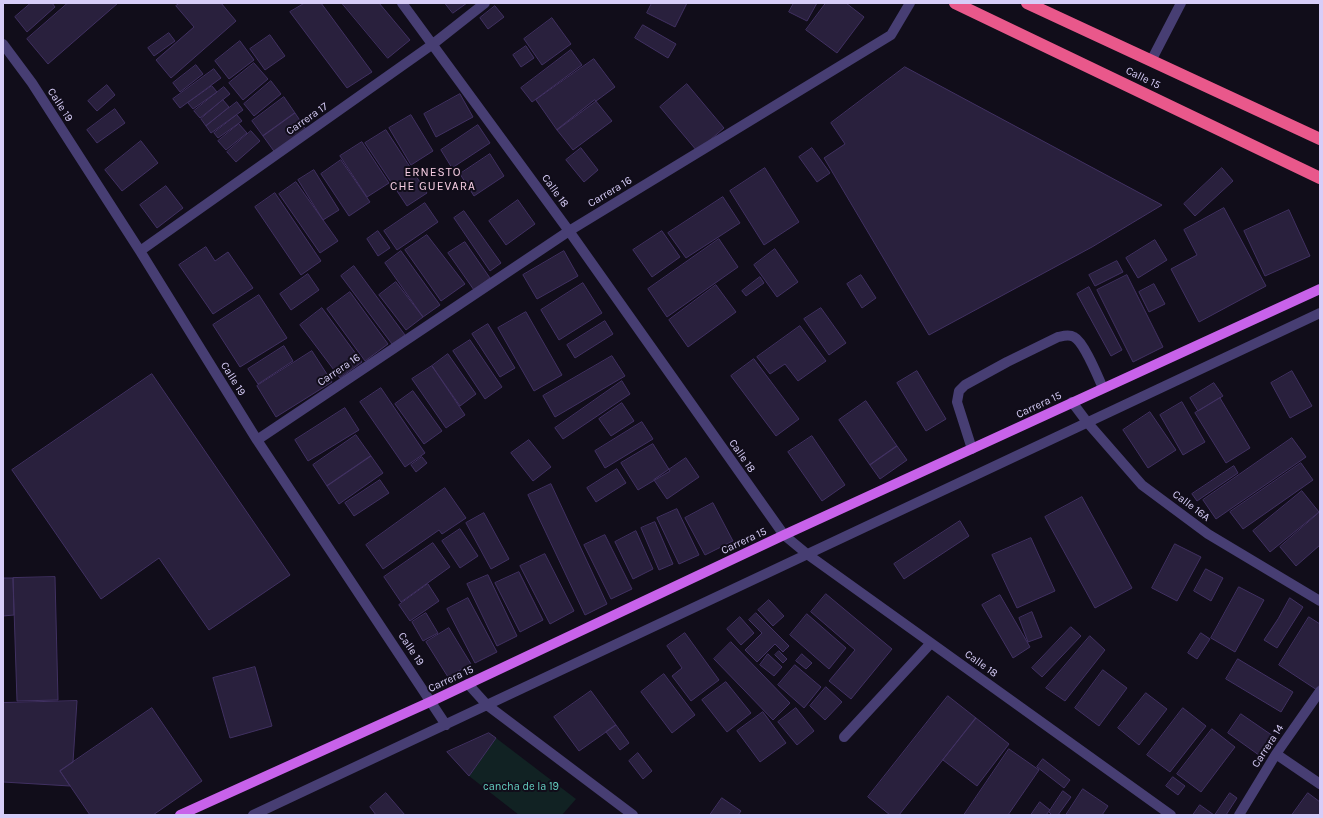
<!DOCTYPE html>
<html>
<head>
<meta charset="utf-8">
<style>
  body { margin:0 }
  #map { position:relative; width:1323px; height:818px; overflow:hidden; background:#110d1a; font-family:Karla,sans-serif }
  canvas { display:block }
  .frame { position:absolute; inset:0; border:4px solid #d7cdf8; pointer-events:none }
</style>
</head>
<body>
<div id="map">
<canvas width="1323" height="818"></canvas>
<div class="frame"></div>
</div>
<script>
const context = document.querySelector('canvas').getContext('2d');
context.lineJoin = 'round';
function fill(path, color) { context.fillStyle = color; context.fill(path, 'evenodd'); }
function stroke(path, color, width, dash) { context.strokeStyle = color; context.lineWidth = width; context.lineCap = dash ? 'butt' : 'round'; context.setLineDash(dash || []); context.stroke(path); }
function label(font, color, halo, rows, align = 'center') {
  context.font = font + ' Karla,sans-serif'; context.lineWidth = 4; context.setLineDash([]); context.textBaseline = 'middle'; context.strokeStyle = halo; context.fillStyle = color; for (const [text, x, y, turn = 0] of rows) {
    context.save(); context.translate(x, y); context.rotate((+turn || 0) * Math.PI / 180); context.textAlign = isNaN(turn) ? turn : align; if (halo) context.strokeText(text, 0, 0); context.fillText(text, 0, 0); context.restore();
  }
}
fill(new Path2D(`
  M496,738L576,799L562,815H519L469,776Z`), '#112223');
const building = new Path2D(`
  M31,3H52L55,7L27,32L15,17Z
  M68,3H118L48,64L27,39Z
  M180,3H221L236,21L171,78L156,60L194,27L176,6Z
  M305,3H321L372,72L347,88L290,12Z
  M342,3H379L410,40L388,58Z
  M445,3H467L453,13Z
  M652,3H687L675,27L647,13Z
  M794,3H817L807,21L789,12Z
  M826,3H846L864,17L837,53L806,30Z
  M495,6L504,17L488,29L480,18Z
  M552,18L571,44L542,65L524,39Z
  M643,25L676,44L668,58L635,38Z
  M169,33L175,41L154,56L148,48Z
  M270,35L285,56L265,70L250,49Z
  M240,41L254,60L229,79L215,61Z
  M526,46L534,58L521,67L513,55Z
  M571,50L582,65L532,102L521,88Z
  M594,59L615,87L557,130L536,100Z
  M254,63L268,79L243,100L229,83Z
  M196,65L203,74L180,92L173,83Z
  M905,67L1162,205L1092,247L929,335L824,158L845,144L831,123Z
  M214,69L221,78L180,108L173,99Z
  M271,81L281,94L254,116L244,104Z
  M687,84L724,128L697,151L660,107Z
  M107,85L115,95L97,111L88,101Z
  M212,86L217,92L193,109L188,103Z
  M224,87L230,94L200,118L194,111Z
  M460,94L473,117L436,137L424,114Z
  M284,97L295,113L263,136L252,121Z
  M223,100L229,107L206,126L201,119Z
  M595,100L612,121L573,150L557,130Z
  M237,102L243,110L211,133L206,126Z
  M115,109L125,123L97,143L87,130Z
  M295,113L307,131L276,154L263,136Z
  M237,115L242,121L218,138L214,133Z
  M411,115L433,151L411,165L389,128Z
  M239,124L247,133L226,150L218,141Z
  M478,125L490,143L452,168L441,150Z
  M386,130L427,193L407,206L365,143Z
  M251,131L260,141L236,162L227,152Z
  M141,141L158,163L122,191L105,170Z
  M362,142L389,183L367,197L340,156Z
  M581,148L598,170L584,182L566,160Z
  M812,148L830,173L817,182L799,157Z
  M490,154L504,176L474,196L460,174Z
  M341,160L370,202L349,216L321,174Z
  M765,168L799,222L764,245L730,191Z
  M1222,168L1233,181L1195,216L1184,204Z
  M314,170L339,210L323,220L298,180Z
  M296,182L338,241L320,253L279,194Z
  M166,186L183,208L157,228L140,205Z
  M275,193L321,261L301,275L255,207Z
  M723,197L740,223L686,258L668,233Z
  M518,200L535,224L506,245L489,221Z
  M425,203L438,222L397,250L384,231Z
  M1224,208L1266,286L1199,322L1171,269L1197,255L1184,230Z
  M1289,210L1310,256L1265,276L1244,231Z
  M464,211L501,263L490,271L454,218Z
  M378,231L390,248L378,256L367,239Z
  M662,231L680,257L652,277L633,250Z
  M427,235L465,284L441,301L405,250Z
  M719,239L738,267L667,317L648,289Z
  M1155,240L1167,260L1138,278L1126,258Z
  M465,242L490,278L474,290L448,253Z
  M206,247L215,261L228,252L253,288L213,314L179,265Z
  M775,249L798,282L777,297L754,265Z
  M401,251L440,305L423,317L385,263Z
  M564,251L578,276L537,299L523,275Z
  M1117,261L1123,272L1095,286L1089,275Z
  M354,266L405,335L392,344L341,276Z
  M308,274L319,290L291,310L280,294Z
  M861,275L876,298L862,308L847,284Z
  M1127,275L1163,347L1133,362L1097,290Z
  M760,277L764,283L746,296L742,291Z
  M396,282L423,317L406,330L379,295Z
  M583,283L602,313L559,340L541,310Z
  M1154,284L1165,304L1149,312L1139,292Z
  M716,285L736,312L688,347L669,320Z
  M1089,287L1122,350L1111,356L1077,294Z
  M350,292L388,344L365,361L327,309Z
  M259,295L287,338L240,367L213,325Z
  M322,308L362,362L340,378L300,325Z
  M821,308L846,343L829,355L804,319Z
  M526,312L562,375L534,391L498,328Z
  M605,321L613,334L575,358L567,345Z
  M488,324L515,368L500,377L472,334Z
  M800,326L826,361L798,381L785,364L770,374L757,357Z
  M470,340L502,387L485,399L453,351Z
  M284,346L293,361L258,384L248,369Z
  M312,351L332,382L276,417L257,386Z
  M448,354L476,394L460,406L432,366Z
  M612,356L625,376L555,417L543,396Z
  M754,359L799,419L776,436L731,376Z
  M432,366L465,415L446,428L412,379Z
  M917,371L946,419L926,431L897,383Z
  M1292,371L1312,406L1290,418L1271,383Z
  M152,374L290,575L209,630L159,558L101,599L12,470Z
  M622,381L630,394L563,439L555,428Z
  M1214,383L1223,396L1198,411L1190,398Z
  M381,388L425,453L405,467L360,402Z
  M413,391L442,431L424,444L395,404Z
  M1220,398L1250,448L1226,463L1195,413Z
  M866,401L897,446L870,465L839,420Z
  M1182,402L1205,442L1183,455L1160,415Z
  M622,403L634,421L611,436L599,419Z
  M345,408L359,430L308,461L295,440Z
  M1150,412L1176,450L1148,468L1123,430Z
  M642,422L653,439L605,468L595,451Z
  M356,435L371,456L327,486L313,465Z
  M812,436L845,485L822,501L788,452Z
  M1292,438L1306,457L1216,519L1203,500Z
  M529,440L551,467L533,481L511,453Z
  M653,444L670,471L638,490L621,463Z
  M897,446L907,460L880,479L870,465Z
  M371,456L383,473L339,504L327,486Z
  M422,457L427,463L416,472L411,465Z
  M686,458L699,477L667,499L654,480Z
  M1301,463L1313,480L1243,529L1230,512Z
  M1234,466L1238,473L1197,501L1192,494Z
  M617,469L626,483L596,502L587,488Z
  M380,480L389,493L354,516L345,503Z
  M551,484L607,604L585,615L528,495Z
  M445,488L466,518L442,534L439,530L383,569L366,545Z
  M1302,491L1319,512L1270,552L1253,531Z
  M1082,497L1132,588L1095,608L1045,517Z
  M713,503L733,541L705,555L685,518Z
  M677,509L699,555L679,564L657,518Z
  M1320,512V545L1296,566L1280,547Z
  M484,513L509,559L491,569L466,523Z
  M960,521L969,536L904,579L894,564Z
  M655,522L673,564L659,570L641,528Z
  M460,529L478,556L460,568L442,541Z
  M636,531L653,569L633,579L615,542Z
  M605,535L632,589L611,599L584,545Z
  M1031,538L1055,591L1017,608L992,555Z
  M433,543L450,567L401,602L384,577Z
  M1175,544L1201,557L1177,601L1152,588Z
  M545,554L574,611L550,624L520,566Z
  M1206,569L1223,578L1211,601L1194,591Z
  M519,572L543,620L520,632L495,583Z
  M488,575L517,636L497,646L467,584Z
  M55,577L58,700L17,701L13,578Z
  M3,578H13L14,615L3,616Z
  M428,584L439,601L410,621L399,605Z
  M1239,587L1264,600L1235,652L1211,638Z
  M826,594L892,649L851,699L829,681L855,650L811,612Z
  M1000,595L1030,647L1013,658L982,605Z
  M468,598L497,652L475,663L447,609Z
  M1290,598L1303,607L1277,648L1264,640L1278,619Z
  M769,600L784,616L773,626L758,610Z
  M1032,612L1042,637L1028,642L1019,618Z
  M426,613L438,633L423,641L412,622Z
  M756,613L789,646L783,652L775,644L757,662L745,650L762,633L749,620Z
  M807,614L846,648L829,669L790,635Z
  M740,617L754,633L741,645L727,629Z
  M1309,617L1320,624V684L1317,690L1279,665Z
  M1071,627L1081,636L1042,677L1032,668Z
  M449,628L471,664L448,677L426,642Z
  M685,633L719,680L691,701L672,676L682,668L667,646Z
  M1201,633L1210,639L1197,659L1188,653Z
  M1090,636L1105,650L1065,701L1046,688Z
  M731,642L790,703L773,720L714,659Z
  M779,651L787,659L783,663L775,655Z
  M768,654L782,667L774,676L760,665Z
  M802,654L812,663L806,669L796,661Z
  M1238,659L1293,692L1281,712L1226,679Z
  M795,665L821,687L804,708L778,685Z
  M255,667L272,726L230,738L213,678Z
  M1103,670L1127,688L1099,726L1075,708Z
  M664,674L695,715L672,733L641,692Z
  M726,682L751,713L727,732L702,700Z
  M826,687L842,702L825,720L810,706Z
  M591,691L616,725L579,751L554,717Z
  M1146,693L1167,709L1139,745L1118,728Z
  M948,696L976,718L899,815H890L868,797Z
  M77,701L73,762L60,771L70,786L3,782V703Z
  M152,708L202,781L153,815H90L60,771Z
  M796,708L814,731L797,745L778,722Z
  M1183,708L1206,726L1170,772L1147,755Z
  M763,712L786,743L760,762L737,731Z
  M1241,714L1276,738L1263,758L1228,733Z
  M976,718L1009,744L977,786L943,760Z
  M616,725L629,743L620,750L606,732Z
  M1212,729L1235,747L1201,792L1177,774Z
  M489,733L496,738L469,776L447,752Z
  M1009,749L1039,770L1008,815H964Z
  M638,753L652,771L643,779L629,761Z
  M1043,759L1070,780L1064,788L1037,767Z
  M1173,777L1185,786L1178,795L1166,786Z
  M1083,789L1108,806L1102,815H1066Z
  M1063,791L1071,797L1058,815H1052L1049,812Z
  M386,793L405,815H376L370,807Z
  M1230,793L1237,798L1226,815H1215Z
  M1308,793L1320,802V815H1292Z
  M722,798L741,811L738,815H710Z
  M1040,802L1050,810L1046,815H1031Z
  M1200,805L1214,815H1193Z`);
fill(building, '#29203d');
stroke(building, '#413162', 1);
stroke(new Path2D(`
  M402,3L569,231L784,535L807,554L1171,815
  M3,44L32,83L140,251L257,440L446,725
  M1151,61L1181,3
  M140,251L433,44L485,3
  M1072,402L1087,422L1142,485L1208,534L1320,601
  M257,440L569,231L891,35L910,3
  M972,449L957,402L959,391L965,385L1007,362L1058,337C1063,336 1069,334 1074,337C1084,342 1098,377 1103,388
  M468,684L487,705L633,815
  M844,737L931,643
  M1276,754L1320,784
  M253,815L1320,313
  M1239,815L1276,754L1320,691`), '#473e73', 10);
stroke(new Path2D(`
  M180,815L432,701L784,535L1320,289`), '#c862ea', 10);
stroke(new Path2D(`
  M955,3L1320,178
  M1027,3L1320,139`), '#e9588b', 12);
label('11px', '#d7cdf8', '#110d1a', [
  ["Calle 15",1143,78,26],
  ["Calle 19",60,105,57],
  ["Carrera 17",307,119,-35],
  ["Calle 18",555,191,54],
  ["Carrera 16",610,192,-31],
  ["Carrera 16",339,370,-34],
  ["Calle 19",233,379,58],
  ["Carrera 15",1039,405,-25],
  ["Calle 18",742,456,55],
  ["Calle 16A",1191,506,37],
  ["Carrera 15",744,541,-25],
  ["Calle 19",411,649,56],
  ["Calle 18",981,664,36],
  ["Carrera 15",451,679,-25],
  ["Carrera 14",1268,746,-57]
]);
label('11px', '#64cec0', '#110d1a', [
  ["cancha de la 19",521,787]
]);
context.letterSpacing = '1px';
label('12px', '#f9cfe4', '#110d1a', [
  ["ERNESTO",433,173],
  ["CHE GUEVARA",433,187]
]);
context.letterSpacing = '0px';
</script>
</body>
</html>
